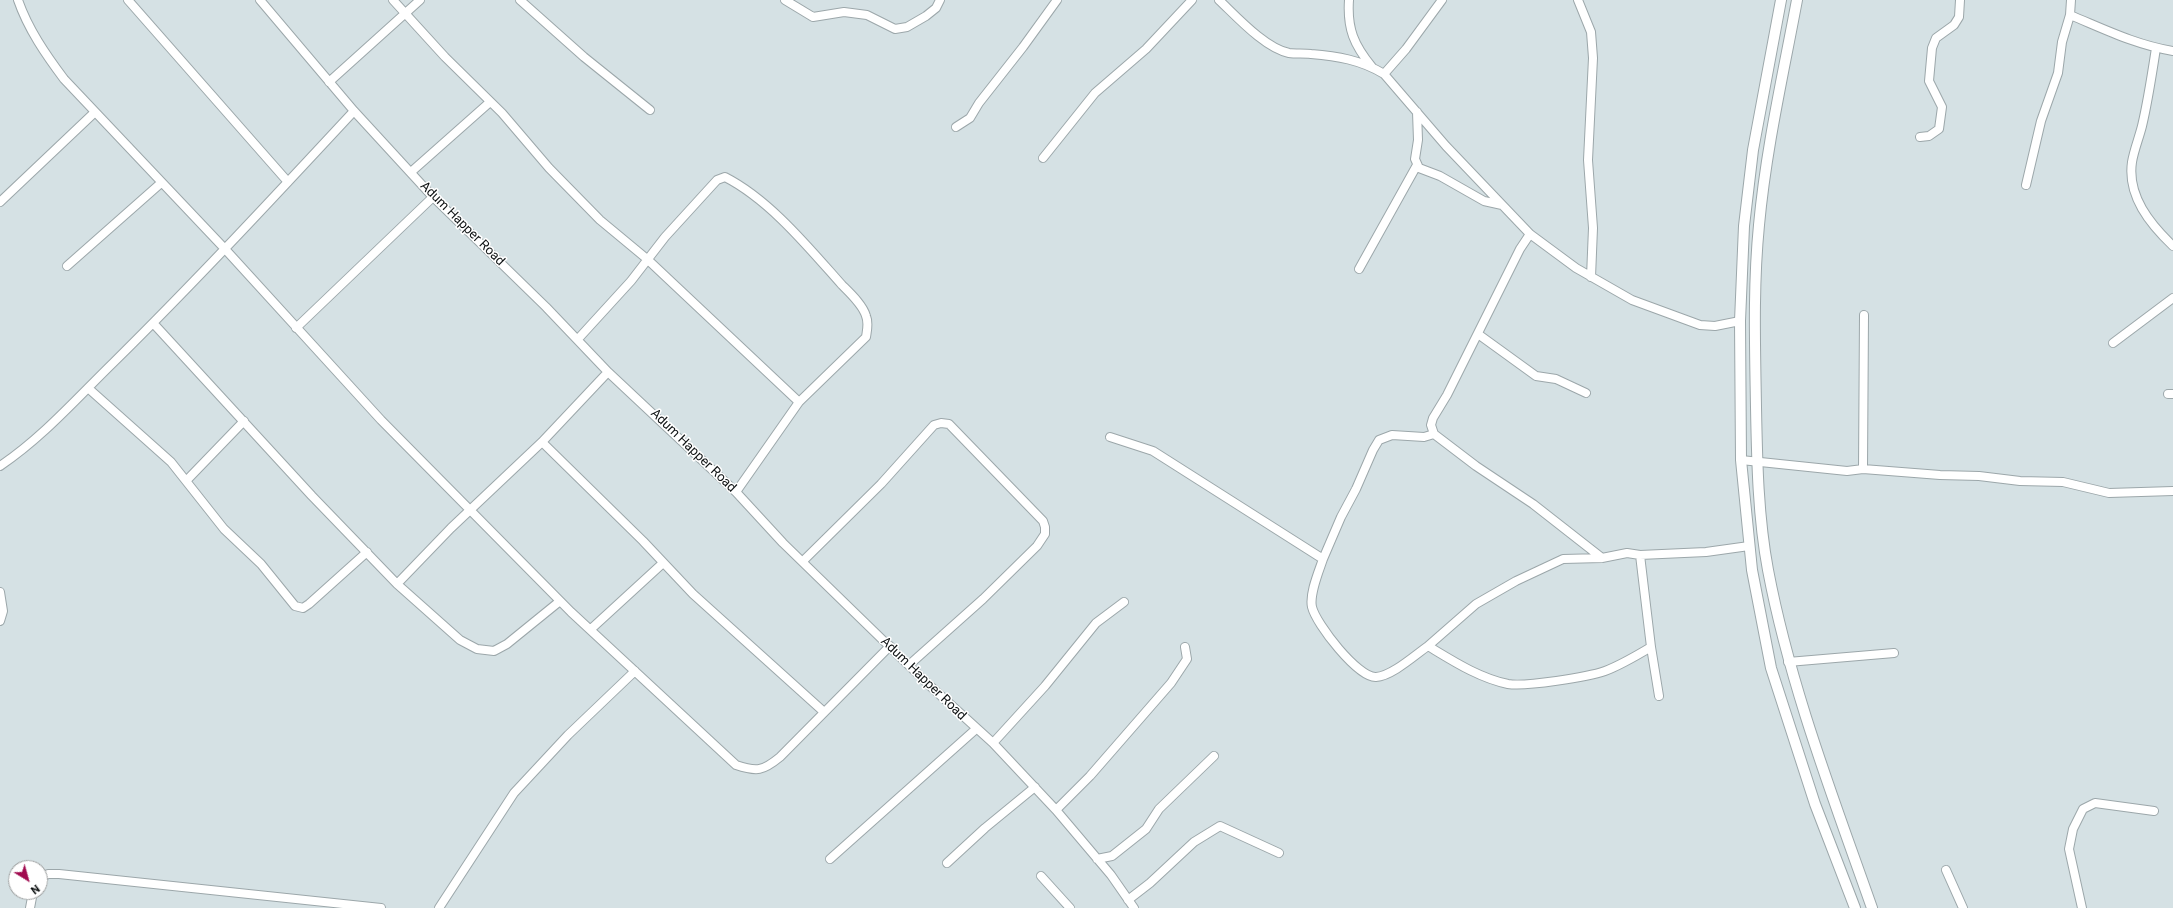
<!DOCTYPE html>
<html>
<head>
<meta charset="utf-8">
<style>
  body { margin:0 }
  #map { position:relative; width:2173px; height:908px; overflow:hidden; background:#d5e1e4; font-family:Roboto,sans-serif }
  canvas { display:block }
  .north { position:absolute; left:8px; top:860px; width:40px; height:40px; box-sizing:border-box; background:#fff; border:1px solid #9ea0a0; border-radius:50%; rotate:143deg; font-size:11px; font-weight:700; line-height:16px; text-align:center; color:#0d1112 }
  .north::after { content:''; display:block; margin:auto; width:14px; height:18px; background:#a10c50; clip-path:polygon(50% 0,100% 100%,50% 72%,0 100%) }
</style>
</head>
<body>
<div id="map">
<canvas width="2173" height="908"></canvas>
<div class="north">N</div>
</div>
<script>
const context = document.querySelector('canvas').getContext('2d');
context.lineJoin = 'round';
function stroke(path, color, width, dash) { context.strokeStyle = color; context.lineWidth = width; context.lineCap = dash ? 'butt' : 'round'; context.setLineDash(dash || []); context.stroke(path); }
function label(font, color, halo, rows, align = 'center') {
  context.font = font + ' Roboto,sans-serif'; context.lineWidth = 3; context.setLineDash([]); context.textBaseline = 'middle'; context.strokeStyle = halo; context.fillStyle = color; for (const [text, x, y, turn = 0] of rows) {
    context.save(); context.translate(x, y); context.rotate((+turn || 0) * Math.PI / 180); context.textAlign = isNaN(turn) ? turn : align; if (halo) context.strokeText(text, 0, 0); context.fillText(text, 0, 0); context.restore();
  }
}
const minor = new Path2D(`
  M18,0C28,29 46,55 64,79L225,249L381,420L571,612L736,765C757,772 763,771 780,757L890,646
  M128,0L288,182
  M260,0L354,111L433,197L546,307L608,372L736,492L783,543L856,614L928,684L993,743L1056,810L1111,875L1134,908
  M393,0L445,57L502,113L549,168L600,220L647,259L799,402
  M520,0L584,57L650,110
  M785,0L813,17L844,12L867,15L895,29L907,27L926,16L936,8L940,0
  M1219,0C1237,17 1265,48 1289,53C1296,54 1304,53 1311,54C1337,56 1361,60 1384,74L1446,146L1530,234L1576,268L1632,300L1700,325L1715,326L1740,321
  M1349,0C1347,29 1354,45 1372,67
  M1578,0L1591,32L1593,58L1588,160L1593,228L1591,277
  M2070,15C2104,29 2136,45 2173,51
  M2156,48C2152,74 2148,101 2142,126C2139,138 2134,150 2132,162C2127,196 2150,224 2173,246
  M1384,74L1406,49L1442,0
  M329,82L420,0
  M1417,112L1418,140L1415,159L1419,168L1440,176L1484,201L1502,205
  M956,127L970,118L979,103L1023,47L1057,0
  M1920,137L1929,136L1939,129L1942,107L1929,81L1932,48L1936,38L1954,25L1959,17L1960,0
  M1043,158L1095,93L1146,49L1192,0
  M411,172L490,102
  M2026,185L2041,121L2058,73L2062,42L2070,15L2071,0
  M0,202L95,112
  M1530,234L1520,249L1447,395L1433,418L1431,425L1434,434L1476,466L1533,504L1602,558
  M67,266L161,183
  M1359,269L1417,165
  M153,323L312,496L397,584L460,640L477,649L494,651L507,644L560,601
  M296,328L433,197
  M1478,334L1536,376L1556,379L1586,393
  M578,339L631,281L665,237L717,180L725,177C770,200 809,248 842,285C850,293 863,305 866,316C869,323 867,330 866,337L799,402L736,492
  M2113,343L2173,298
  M88,388L171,462L224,529L261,564L295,606L303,608L309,604L367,552
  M2168,394H2173
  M1110,437L1153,451L1323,559C1319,571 1309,594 1312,607C1316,624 1358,678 1376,677C1392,676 1415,655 1428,646C1453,661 1479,678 1508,684C1525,687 1588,677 1605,671C1621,665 1636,656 1651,647L1640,555
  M542,442L643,541L693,594L824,712
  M1741,460L1847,471L1863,469L1940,475L1979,476L2020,481L2063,482L2109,493L2173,491
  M0,466C43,437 76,399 114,362C196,281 275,196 354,111
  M1863,469L1864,315
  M187,480L244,421
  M1323,559L1341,517L1356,489L1373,450L1379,440L1392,435L1424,437L1434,434
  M803,561L881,484L934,425L941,423L949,424L1043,521L1045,527V534L1037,546L983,599L909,665
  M397,584L451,528L542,442L608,372
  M0,592L3,611L0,621
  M591,629L663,563
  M1428,646L1476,604L1516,581L1563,559L1602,558L1627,553L1640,555L1706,552L1749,546
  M1651,647L1659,696
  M1788,662L1894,653
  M993,743L1045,686L1096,623L1124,602
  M1056,810L1090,776L1171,683L1187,659L1185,647
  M830,859L976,729
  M1097,859L1112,856L1146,829L1159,809L1214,756
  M947,863L985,828L1035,787
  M1946,870L1963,908
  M1041,876L1070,908
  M40,878L48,874H59L381,908
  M1128,900L1150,883L1194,842L1220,826L1279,853
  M30,908L33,892
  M439,908L514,793L568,735L635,671
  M2082,908L2069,849L2073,829L2083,809L2095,803L2154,811`);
const tertiary = new Path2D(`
  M1781,0L1753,150L1744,226L1740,321L1741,460L1752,570L1771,668L1815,804L1855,908
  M1797,0C1783,75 1766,149 1759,225C1753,286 1755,346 1756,407C1757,461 1758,517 1768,570C1790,686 1833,797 1872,908`);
stroke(minor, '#9ca7aa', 10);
stroke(tertiary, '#9ca7aa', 12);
stroke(minor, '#fff', 8);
stroke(tertiary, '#fff', 10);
label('13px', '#0d1112', '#fff', [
  ["Adum Happer Road",462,224,45],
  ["Adum Happer Road",693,451,44],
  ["Adum Happer Road",923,679,44]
]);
</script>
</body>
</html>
